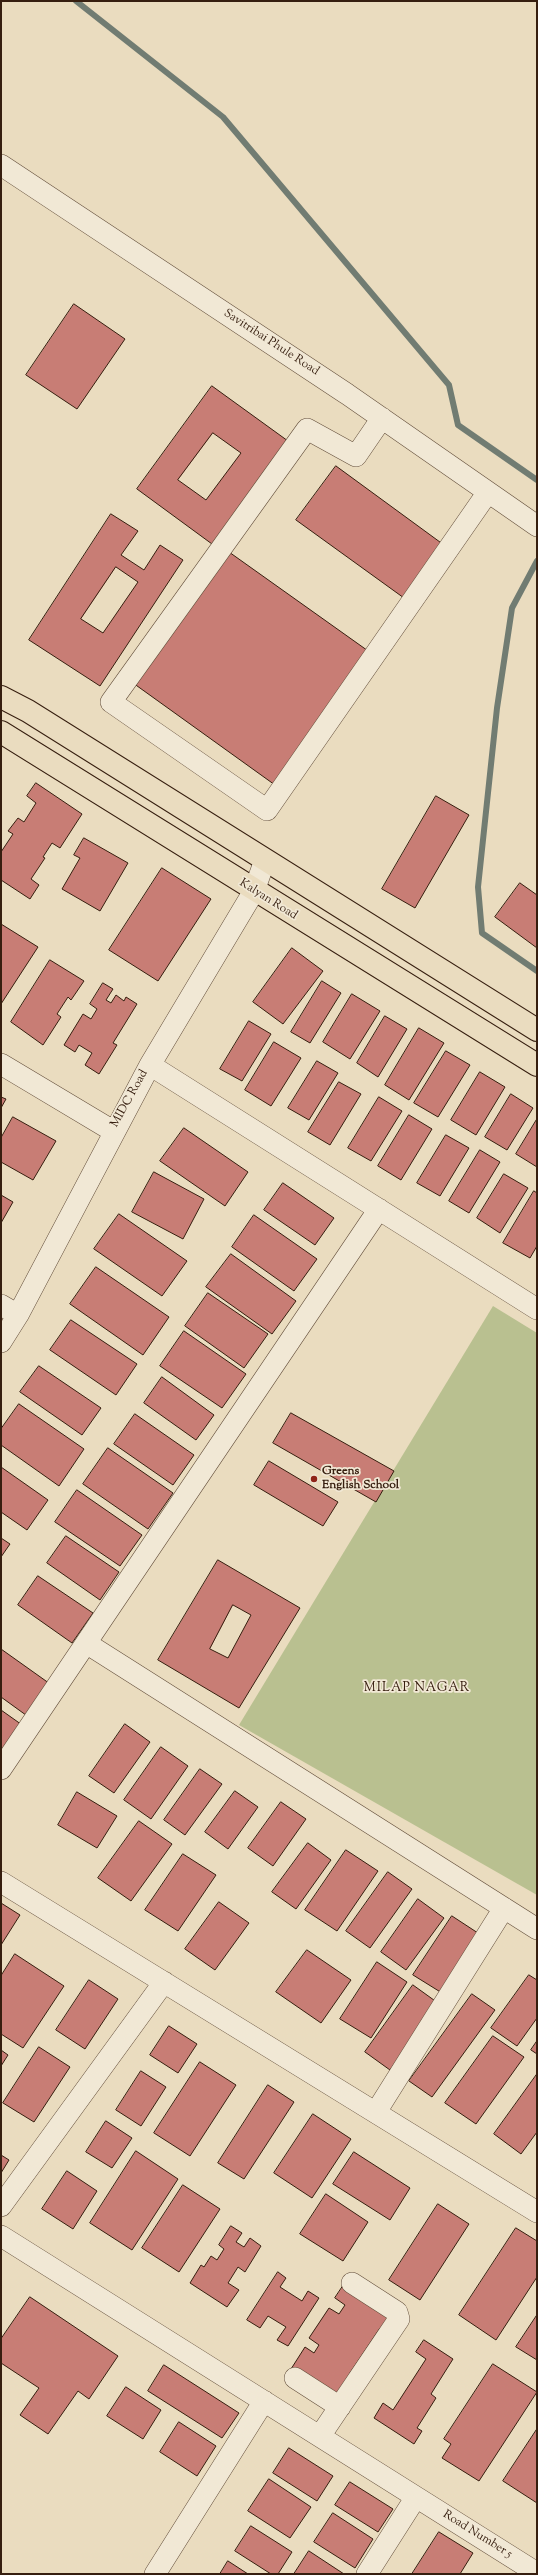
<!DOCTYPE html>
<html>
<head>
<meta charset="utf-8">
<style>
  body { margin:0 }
  #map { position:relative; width:538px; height:2575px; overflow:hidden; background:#eadcbf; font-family:"Sorts Mill Goudy",serif }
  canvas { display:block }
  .frame { position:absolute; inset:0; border:2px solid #361e0f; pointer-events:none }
</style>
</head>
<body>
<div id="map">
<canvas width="538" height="2575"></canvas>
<div class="frame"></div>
</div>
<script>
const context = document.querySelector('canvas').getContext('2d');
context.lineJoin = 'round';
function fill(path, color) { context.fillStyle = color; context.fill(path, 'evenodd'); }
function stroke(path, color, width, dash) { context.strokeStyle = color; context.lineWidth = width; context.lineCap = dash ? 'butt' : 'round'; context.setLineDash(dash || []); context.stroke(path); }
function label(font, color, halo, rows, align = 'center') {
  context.font = font + ' "Sorts Mill Goudy",serif'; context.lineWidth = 3.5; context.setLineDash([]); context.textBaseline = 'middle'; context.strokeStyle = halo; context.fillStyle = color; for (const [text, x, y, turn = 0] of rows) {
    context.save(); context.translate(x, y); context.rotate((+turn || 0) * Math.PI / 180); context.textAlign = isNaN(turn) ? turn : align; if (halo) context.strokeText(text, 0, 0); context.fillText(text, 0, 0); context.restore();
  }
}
fill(new Path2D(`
  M493,1306L537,1333V1895L239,1725Z`), '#b9c090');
stroke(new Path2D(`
  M76,1L223,117L449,385L458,425L537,480
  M537,561L512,608L497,708L478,887L482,933L537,971`), '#717c72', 6);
const building = new Path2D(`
  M74,304L125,339L77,409L26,375Z
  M212,386L288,441L212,544L137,489ZM213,433L241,453L206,500L178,480Z
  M336,466L444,545L404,598L296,520Z
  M111,514L138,531L121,555L144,570L160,545L183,560L100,686L29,640ZM116,567L138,582L103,633L81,619Z
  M229,552L371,653L275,785L133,683Z
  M36,783L82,814L60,848L52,843L43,857L45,858L31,879L39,885L30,899L1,880V852L13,834L8,831L18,818L24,822L36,803L27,796Z
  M436,796L469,815L415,908L382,889Z
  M84,838L128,863L100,911L62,889L80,858L74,855Z
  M162,868L211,899L158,981L109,950Z
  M520,883L537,895V948L495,917Z
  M1,924L38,947L1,1004Z
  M292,948L323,971L283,1024L253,1002Z
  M50,960L84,981L71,1000L68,997L57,1014L61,1017L43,1045L11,1022Z
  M322,981L341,993L310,1043L291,1032Z
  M103,983L113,989L106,1000L111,1003L116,995L124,1001L126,997L137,1004L113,1043L117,1045L99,1074L85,1065L92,1053L79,1045L75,1052L64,1045L83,1014L91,1019L97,1009L90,1004Z
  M352,994L380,1011L350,1059L323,1042Z
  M385,1016L407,1029L378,1077L357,1063Z
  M249,1021L271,1034L242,1081L220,1069Z
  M419,1028L444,1043L409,1100L385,1085Z
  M274,1042L301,1058L271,1106L245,1090Z
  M446,1051L470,1065L438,1117L414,1103Z
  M317,1061L338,1073L309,1120L288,1108Z
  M480,1072L505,1087L476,1135L451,1120Z
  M339,1082L361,1094L330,1145L308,1132Z
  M511,1094L533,1108L507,1150L485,1137Z
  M1,1097L6,1099L1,1108Z
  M379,1097L402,1111L371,1161L348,1148Z
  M409,1115L432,1129L401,1180L378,1166Z
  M13,1117L56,1141L33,1180L1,1162V1138Z
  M537,1119V1167L516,1154Z
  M184,1128L248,1172L225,1206L160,1161Z
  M446,1135L469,1148L440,1196L417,1183Z
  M480,1150L500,1162L469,1213L449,1201Z
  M154,1172L204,1199L183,1239L132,1212Z
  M504,1174L528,1188L500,1233L477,1218Z
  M283,1183L334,1218L315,1245L264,1210Z
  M534,1191L537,1193V1246L530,1258L503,1243Z
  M1,1195L13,1202L1,1223Z
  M119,1214L187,1261L162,1296L94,1249Z
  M254,1215L317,1259L294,1291L232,1247Z
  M231,1254L296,1301L272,1334L206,1287Z
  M96,1267L169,1317L143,1355L70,1304Z
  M208,1293L268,1334L244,1368L185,1326Z
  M71,1320L137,1364L116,1395L50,1350Z
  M184,1331L246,1374L222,1408L160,1366Z
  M39,1366L101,1408L82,1435L20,1392Z
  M162,1377L214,1415L196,1440L144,1403Z
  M19,1404L84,1449L59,1486L1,1445V1429Z
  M291,1413L394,1471L376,1502L273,1443Z
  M135,1414L194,1455L173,1485L114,1444Z
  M108,1448L173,1493L148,1529L83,1484Z
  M269,1461L338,1502L323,1526L254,1485Z
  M1,1467L48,1500L27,1530L1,1512Z
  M77,1490L142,1535L120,1566L55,1522Z
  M66,1536L119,1572L100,1600L47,1563Z
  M1,1538L10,1544L1,1557Z
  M218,1560L300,1608L239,1708L158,1660ZM233,1605L251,1615L228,1658L210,1649Z
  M38,1576L93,1613L72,1643L18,1605Z
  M1,1649L53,1686L30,1718L1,1697Z
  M1,1710L25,1727L1,1761Z
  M125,1724L150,1742L114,1793L89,1776Z
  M161,1747L188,1766L151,1819L124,1800Z
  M200,1769L222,1784L185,1835L164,1820Z
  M235,1791L258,1807L228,1849L205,1832Z
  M77,1792L117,1816L97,1848L58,1825Z
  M281,1802L306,1819L273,1866L248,1848Z
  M139,1821L172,1844L131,1901L98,1878Z
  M308,1843L331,1860L296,1909L272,1892Z
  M346,1850L378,1871L337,1931L305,1910Z
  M183,1854L216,1875L178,1931L145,1910Z
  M388,1872L412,1889L370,1948L346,1931Z
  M418,1899L444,1918L406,1970L381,1952Z
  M219,1902L249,1923L215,1970L185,1949Z
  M1,1903L20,1915L1,1945Z
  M452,1916L481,1935L442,1993L413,1975Z
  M307,1950L351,1980L321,2023L276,1992Z
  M15,1954L64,1986L23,2048L1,2034V1976Z
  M377,1962L407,1982L371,2038L340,2019Z
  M529,1975L537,1980V2018L517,2046L491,2028Z
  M89,1980L118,1999L85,2049L56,2030Z
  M413,1985L438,2003L390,2070L365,2052Z
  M472,1994L495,2010L432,2097L409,2081Z
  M169,2026L197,2044L178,2073L150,2055Z
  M493,2036L524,2057L476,2124L445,2103Z
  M537,2041V2054L531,2050Z
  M39,2047L70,2067L34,2122L3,2103Z
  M1,2050L8,2055L1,2066Z
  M200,2062L236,2085L190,2156L154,2133Z
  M141,2071L166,2087L141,2126L116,2110Z
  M537,2074V2132L521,2154L494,2134Z
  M268,2085L294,2102L244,2179L218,2163Z
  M313,2114L351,2139L312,2198L274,2173Z
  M106,2121L132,2138L112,2168L86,2152Z
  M136,2151L178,2179L132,2250L90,2223Z
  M354,2152L410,2188L390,2220L333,2184Z
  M1,2155L9,2160L1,2173Z
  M67,2171L97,2191L73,2229L42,2209Z
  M183,2185L220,2209L179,2272L142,2248Z
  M326,2194L368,2222L343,2261L300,2234Z
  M438,2204L469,2224L420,2300L389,2280Z
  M231,2226L242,2233L236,2242L244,2247L250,2238L261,2246L245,2272L238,2267L228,2283L239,2290L227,2307L190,2283L201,2265L204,2267L211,2256L217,2260L224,2249L219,2245Z
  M516,2228L537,2241V2277L496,2340L459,2315Z
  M278,2272L286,2278L280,2287L302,2301L308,2291L319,2298L288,2346L277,2340L286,2327L268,2316L260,2328L247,2320Z
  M345,2283L396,2317L386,2332L380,2328L350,2373L357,2378L341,2402L291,2369L305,2347L314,2353L319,2345L309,2338L329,2308L339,2314L345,2305L335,2298Z
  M30,2297L118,2356L89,2399L78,2391L48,2434L20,2415L39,2388L1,2363V2339Z
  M537,2315V2360L516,2347Z
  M424,2340L453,2359L431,2394L436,2398L417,2428L422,2431L414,2444L374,2418L383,2403L393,2410L426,2359L416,2352Z
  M493,2364L537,2392L479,2481L442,2458L451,2444L444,2439Z
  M164,2365L239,2413L222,2438L148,2391Z
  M126,2387L161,2410L143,2439L107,2416Z
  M179,2422L216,2446L197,2476L160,2452Z
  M537,2429V2503L503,2481Z
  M289,2448L333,2476L317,2501L273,2473Z
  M269,2479L311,2507L290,2538L248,2511Z
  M350,2482L393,2509L378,2532L335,2505Z
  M333,2513L373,2539L355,2568L314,2542Z
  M251,2526L292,2552L278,2574H271L235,2551Z
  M439,2532L473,2553L460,2574H412Z
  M309,2551L344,2574H294Z
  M228,2561L248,2574H220Z`);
fill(building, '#c87d75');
stroke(building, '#361e0f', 1);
const minor = new Path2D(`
  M1,165L347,394L537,526
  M382,418L356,456L307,429L111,702L267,810L488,492
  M1,1064L113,1131
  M150,1065L537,1309
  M1,1305L18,1315
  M1,1342L18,1315L150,1065L254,891L265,860
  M86,1643L537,1929
  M1,1769L379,1209
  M1,1882L537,2212
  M376,2112L504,1908
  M1,2206L164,1982
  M1,2236L537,2573
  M295,2378L340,2407
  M320,2436L399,2319L397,2312L352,2283
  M155,2574L264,2401
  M367,2574L416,2497`);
const major = new Path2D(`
  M1,697L28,711L537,1030
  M1,732L537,1065`);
stroke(minor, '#634e3b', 22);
stroke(major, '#361e0f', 24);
stroke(minor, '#f1e8d5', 21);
stroke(major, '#eadcbf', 22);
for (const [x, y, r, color] of [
  [314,1479,4,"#8f2418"]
]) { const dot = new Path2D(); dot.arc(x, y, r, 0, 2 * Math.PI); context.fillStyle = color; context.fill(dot); stroke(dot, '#f1e8d5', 1.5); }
label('12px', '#361e0f', '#f1e8d5', [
  ["Savitribai Phule Road",271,343,33],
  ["Kalyan Road",268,900,32],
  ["MIDC Road",130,1099,-61],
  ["Road Number 5",477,2535,32]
]);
label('bold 12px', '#361e0f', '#f1e8d5', [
  ["Greens",322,1472],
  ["English School",322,1486]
], 'left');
context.letterSpacing = '1px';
label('13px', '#361e0f', '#f1e8d5', [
  ["MILAP NAGAR",417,1689]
]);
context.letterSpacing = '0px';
</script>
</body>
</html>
